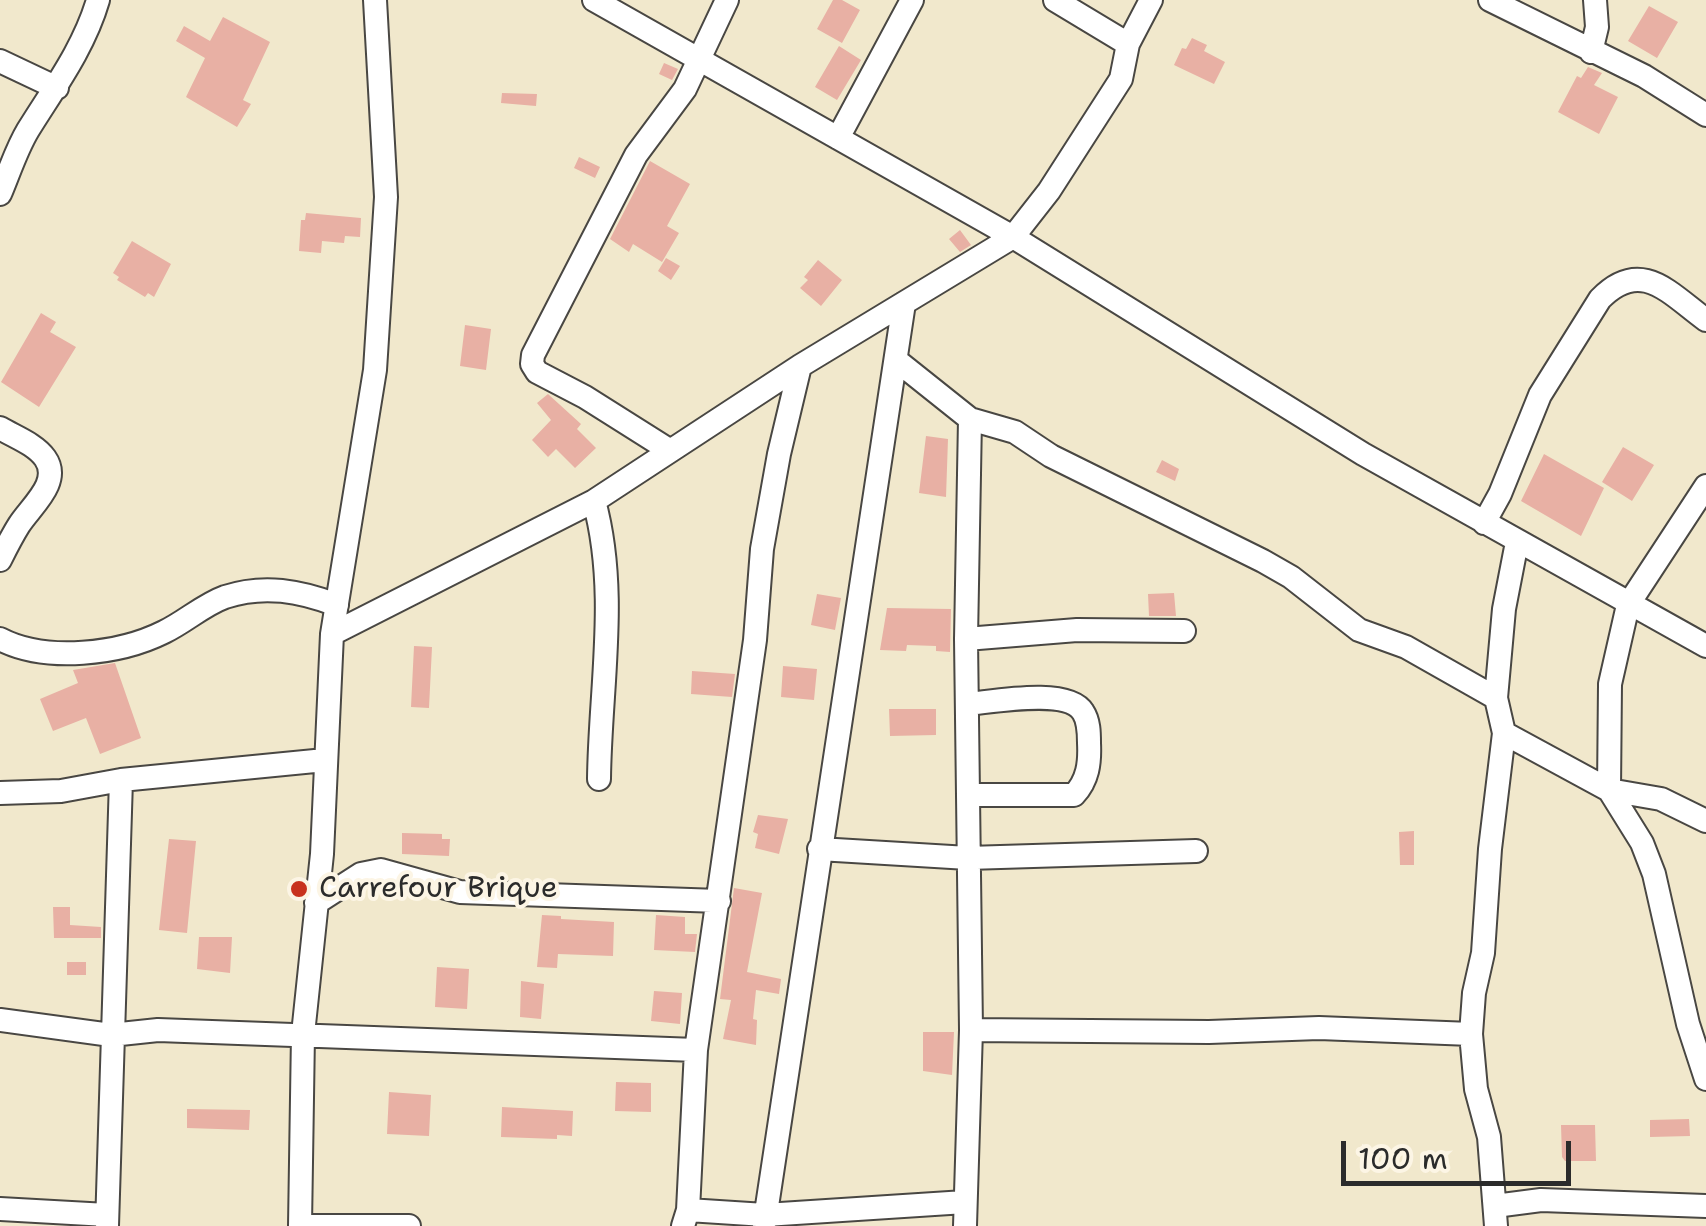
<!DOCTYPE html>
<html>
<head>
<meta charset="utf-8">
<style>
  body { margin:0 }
  #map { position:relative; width:1706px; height:1226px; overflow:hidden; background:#f1e8cc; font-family:"Shantell Sans",sans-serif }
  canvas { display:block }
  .scale { position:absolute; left:1341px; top:1141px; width:230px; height:45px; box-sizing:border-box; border:5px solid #2b2b2b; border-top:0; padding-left:12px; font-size:30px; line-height:35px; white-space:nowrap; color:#2b2b2b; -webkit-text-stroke:8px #fcf5e5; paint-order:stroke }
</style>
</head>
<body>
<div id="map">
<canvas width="1706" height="1226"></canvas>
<div class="scale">100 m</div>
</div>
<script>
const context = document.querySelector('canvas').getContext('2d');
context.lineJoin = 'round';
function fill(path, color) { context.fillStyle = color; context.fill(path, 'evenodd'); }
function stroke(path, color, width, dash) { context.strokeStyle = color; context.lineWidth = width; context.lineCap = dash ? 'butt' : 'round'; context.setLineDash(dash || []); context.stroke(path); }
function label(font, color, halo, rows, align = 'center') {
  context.font = font + ' "Shantell Sans",sans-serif'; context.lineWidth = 8; context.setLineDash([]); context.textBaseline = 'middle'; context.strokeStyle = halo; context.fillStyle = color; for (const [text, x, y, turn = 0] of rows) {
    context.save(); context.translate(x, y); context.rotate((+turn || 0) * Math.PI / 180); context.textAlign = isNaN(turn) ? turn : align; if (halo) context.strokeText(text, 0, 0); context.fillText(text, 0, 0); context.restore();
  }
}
fill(new Path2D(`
  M833,0H842L860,10L842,43L817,29Z
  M1649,6L1678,22L1657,58L1628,41Z
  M223,17L270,42L243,100L251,104L237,127L186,97L205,58L176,41L184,26L210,41Z
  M1192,38L1207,45L1204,51L1225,62L1214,84L1174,65L1182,48L1186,49Z
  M839,46L861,60L837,100L815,87Z
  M664,63L678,69L672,80L659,74Z
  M1588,67L1602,73L1594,85L1618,97L1599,134L1558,112L1577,76L1581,78Z
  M502,93L537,94L536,106L501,103Z
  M579,157L600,167L595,178L574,168Z
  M650,161L690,184L667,226L679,233L662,262L633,244L629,252L610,239Z
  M306,213L361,218L360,237L345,236L344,243L322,241L321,253L299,251L301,220H305Z
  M960,230L971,245L960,252L949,239Z
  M132,241L171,264L154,297L148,293L145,297L117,280L119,277L113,273Z
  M666,258L680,266L671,280L658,271Z
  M818,260L842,280L821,306L800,288L808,280L804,277Z
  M41,313L56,322L50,332L76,347L39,407L1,382Z
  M465,325L491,329L486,370L460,366Z
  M548,394L581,424L577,429L596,448L575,468L556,449L548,457L532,440L551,420L537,403Z
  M926,436L948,439L946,497L919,493Z
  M1623,447L1654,465L1632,501L1602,482Z
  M1544,454L1604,488L1581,536L1521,501Z
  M1162,460L1179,469L1175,481L1156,472Z
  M1174,593L1176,616H1149L1148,594Z
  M817,594L841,598L835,630L811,625Z
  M887,608L951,609L950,652L936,651V646L907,645L906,651L880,650Z
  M414,646L432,647L429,708L411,707Z
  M115,663L141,738L100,754L86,718L53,731L40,699L78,683L73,670Z
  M783,666L817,669L814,700L781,697Z
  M692,671L735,674L732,697L691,694Z
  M889,709H936V735L890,736Z
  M758,815L788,819L779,854L755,848L758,834L753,832Z
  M1414,831V865H1400L1399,832Z
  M402,833L442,834V839H450L449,856L402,854Z
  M169,839L196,841L187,933L159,930Z
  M734,888L762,893L747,972L781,979L779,994L756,990L753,1019L757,1020L756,1045L723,1039L731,1000L720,999Z
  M53,907H70V925L101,927V938H54Z
  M542,915L561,916V919L614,922L613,956L558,954L557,968L537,967Z
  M656,915L685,917V934H697L695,952L654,950Z
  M199,937H232L230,973L197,969Z
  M67,962H86V975H67Z
  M437,967L469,969L467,1009L435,1007Z
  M521,981L544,984L541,1019L520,1017Z
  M654,991L682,993L680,1024L651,1021Z
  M923,1032H954L952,1075L923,1071Z
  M616,1082L651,1083V1112L615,1111Z
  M389,1092L431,1095L429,1136L387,1134Z
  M502,1107L573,1111L572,1136L557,1135V1139L501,1137Z
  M187,1109L250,1110L249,1130L187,1128Z
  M1689,1119L1690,1136L1650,1137V1120Z
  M1561,1125H1595L1596,1161H1565L1562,1157Z`), '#e8b0a4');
const minor = new Path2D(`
  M375,0L386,197L375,370L332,634L322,854L303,1034L300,1226H409
  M594,0L1013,237L1363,454L1706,646
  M1055,0L1128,44
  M1490,0L1644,76L1706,115
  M1591,52L1597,27L1595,0
  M0,61L57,88
  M838,138L912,0
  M0,194C9,173 16,150 28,130C54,88 84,48 98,0
  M896,360L970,419L1015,432L1051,456L1263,561L1291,577L1359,630L1406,647L1496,698
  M0,428C15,437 35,444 45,458C62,482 31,506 19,525C12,536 6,548 0,560
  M669,450L585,397L537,372L532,364L533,355L636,155L685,89L727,0
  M1706,486L1628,605L1610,684L1609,790L1642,843L1654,874L1688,1024L1706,1079
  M594,501C619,592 600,687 599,779
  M1484,523L1500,494L1540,395L1600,299C1641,257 1669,293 1706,320
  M332,634L594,501L800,366L1013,237L1049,191L1121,79L1128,44L1151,0
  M0,639C46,663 120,654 164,632C185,622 203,605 225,597C264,584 300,591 337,605
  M966,639L1077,630L1184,631
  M967,704C992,702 1068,687 1083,712C1089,721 1089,733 1089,743C1090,763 1088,780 1074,795H968
  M1504,733L1609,790L1661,799L1706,821
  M0,793L61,791L121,780L325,760
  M819,849L968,858L1196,851
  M316,903L361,874L381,870L460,892L719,901
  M0,1020L111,1035L158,1030L696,1050
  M971,1030L1209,1032L1319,1028L1471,1034
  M1495,1206L1541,1200L1706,1206
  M0,1209L107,1215
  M688,1210L765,1215L965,1202
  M107,1226L121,780
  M683,1226L688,1210L696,1050L755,640L762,549L779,454L800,366
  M764,1226L904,303
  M965,1226L971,1030L966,639L970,419
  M1496,1226L1489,1137L1476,1089L1471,1034L1474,993L1483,953L1490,849L1504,733L1496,698L1504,609L1517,542`);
stroke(minor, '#494743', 26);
stroke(minor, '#fff', 22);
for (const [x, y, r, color] of [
  [299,889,10,"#c8321e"]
]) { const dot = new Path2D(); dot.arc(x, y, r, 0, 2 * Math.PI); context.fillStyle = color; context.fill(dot); stroke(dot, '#fcf5e5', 4); }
label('30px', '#2b2b2b', '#fcf5e5', [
  ["Carrefour Brique",319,889]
], 'left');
</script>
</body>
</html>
